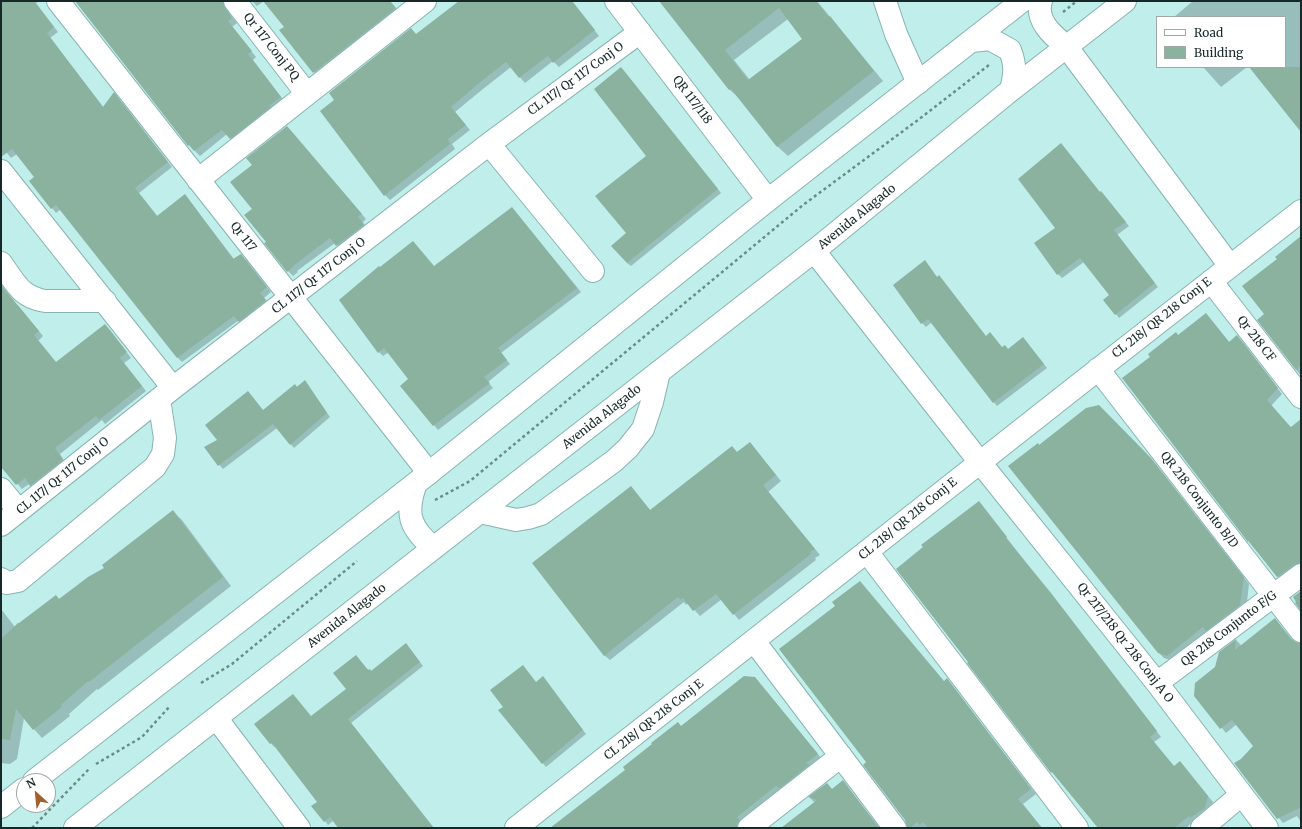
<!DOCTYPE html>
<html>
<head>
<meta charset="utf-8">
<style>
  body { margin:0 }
  #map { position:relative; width:1302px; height:829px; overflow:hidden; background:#bfeeeb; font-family:Merriweather,serif }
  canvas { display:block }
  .frame { position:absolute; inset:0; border:2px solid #162827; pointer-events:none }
  .legend { position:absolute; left:1156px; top:16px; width:130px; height:52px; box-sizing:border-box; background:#fff; border:1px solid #a2a9a9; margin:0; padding:5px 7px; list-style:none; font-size:12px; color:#162827 }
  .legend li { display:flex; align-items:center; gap:8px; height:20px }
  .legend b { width:20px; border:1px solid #a2a9a9 }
  .north { position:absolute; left:16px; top:773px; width:40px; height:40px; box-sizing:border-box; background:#fff; border:1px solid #a2a9a9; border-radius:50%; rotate:333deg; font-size:11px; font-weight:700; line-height:16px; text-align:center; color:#162827 }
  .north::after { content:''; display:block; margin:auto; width:14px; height:18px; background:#a05f2b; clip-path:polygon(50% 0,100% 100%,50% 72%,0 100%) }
</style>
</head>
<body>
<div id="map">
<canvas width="1302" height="829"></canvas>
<div class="frame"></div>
<ul class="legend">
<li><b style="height:5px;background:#fff"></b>Road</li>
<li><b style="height:11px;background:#8bb19f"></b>Building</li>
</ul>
<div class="north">N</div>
</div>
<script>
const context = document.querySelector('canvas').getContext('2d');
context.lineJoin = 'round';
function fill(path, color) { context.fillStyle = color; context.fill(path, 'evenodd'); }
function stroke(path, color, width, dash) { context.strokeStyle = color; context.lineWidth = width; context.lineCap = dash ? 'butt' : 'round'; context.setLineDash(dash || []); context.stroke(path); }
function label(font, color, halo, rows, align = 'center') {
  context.font = font + ' Merriweather,serif'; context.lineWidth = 4; context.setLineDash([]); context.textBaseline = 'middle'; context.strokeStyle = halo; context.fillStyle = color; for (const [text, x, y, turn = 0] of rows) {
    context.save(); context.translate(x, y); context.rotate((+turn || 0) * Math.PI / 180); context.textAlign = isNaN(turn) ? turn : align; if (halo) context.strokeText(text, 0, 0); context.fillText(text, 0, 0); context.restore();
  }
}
fill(new Path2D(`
  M1,1H40L36,3L58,32L50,38L104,108L118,98L172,167L139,193L158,217L185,195L234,259L246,260L271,292L264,298L270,305L244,325L239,320L182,362L178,358L61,209L56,213L30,181L36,177L17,154L11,158L1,146Z
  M85,1H229L227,8L230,14L237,23L232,27L256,57L253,60L285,102L236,143L227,134L200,156L189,145L81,7Z
  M252,1H264L257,6Z
  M264,1H390L400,14L319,78L281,30L285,27Z
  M460,1H572L599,36L559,67L553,61L525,83L511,67L483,89L455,112L470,130L452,144L455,149L390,200L385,195L417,35Z
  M661,1H817L883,81L788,156L778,147L740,99L730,90ZM788,19L803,39L750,80L734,60Z
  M1193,1H1301V131L1250,67H1285V17H1174Z
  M1203,67H1247L1221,87Z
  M625,72L721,193L631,266L627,263L628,234L648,156Z
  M292,132L366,219L363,222L368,230L342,250L335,243L297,271L298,272L293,276L288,271L267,242L253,209V165Z
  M1104,196L1129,226L1117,235L1158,287L1119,318L1116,314L1110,295L1084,262L1062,278L1058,274L1057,228Z
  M512,208L581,292L501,353L510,364L488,382L493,388L438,430L402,386L409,379L389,352L383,356L379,352L434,267Z
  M1301,238V376L1258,320L1265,315L1278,259Z
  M937,278L986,337L1002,348L1009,350L1023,338L1047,368L997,406L932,322L926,327L922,323Z
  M1,284L10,297L21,309L43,336L38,341L56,363L110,330L131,358L124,363L146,391L105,424L102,420L60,454L67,465L35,491L29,484L22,489L1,465Z
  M1206,314L1230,343L1237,337L1242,341L1282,394L1271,406L1291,428L1301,420V564L1281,580L1248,541L1123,378Z
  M305,381L330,417L294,448L277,428L223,469L205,448L219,441Z
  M1098,406L1156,465L1249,584L1246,611L1173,661L1164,658L1158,652L1039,446Z
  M750,443L781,481L768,492L820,555L815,558L816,560L739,620L722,599L700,616L688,603L686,605L684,602L610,660L604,655L631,488L651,511Z
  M979,502L1161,737L1154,742L1174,767L1185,768L1213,802L1210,813L1194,821L1186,828H1099L1052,772Z
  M173,512L182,520L231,586L98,690L97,689L69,714L70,716L42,738L24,718L17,759L10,764L1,763V609L15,627L106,569Z
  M1275,620L1299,647L1301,659V822L1297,816L1283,823L1236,764L1255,746L1237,724L1226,733L1195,695L1215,668L1220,653L1236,640L1241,645L1240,647Z
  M409,648L423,666L351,723L433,828H339L333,821L328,825L325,821L318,802L275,746L274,747L271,743L313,720L348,689L356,656L369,671L371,672Z
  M755,678L822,759L743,828H552L682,727Z
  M947,680L1036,794L1023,804L1042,828H908L944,682Z
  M546,681L586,734L546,767L500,710L536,683Z
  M843,782L880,828H783L815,803L810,798L832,790Z`), '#0003');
fill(new Path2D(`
  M1,1H34L54,27L47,33L103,107L114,92L168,162L135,188L157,216L185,194L233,259L241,254L267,287L260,293L266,300L239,322L234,316L177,358L56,205L51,209L29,181L34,177L12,149L1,157Z
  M75,1H223L225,8L232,18L228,21L252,51L248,54L281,97L269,106L271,107L230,139L222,130L194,151L189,145L188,146Z
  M263,1H390L396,8L313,73L279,30L284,27Z
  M459,1H572L595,30L553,63L548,56L519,78L506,62L478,84L451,107L466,125L448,139L450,144L384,196L320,111L334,100L329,93L411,28L416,34Z
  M659,1H816L829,17L830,16L874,71L777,147L731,89L729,90ZM779,8L802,39L748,80L725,50Z
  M621,67L718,189L627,263L611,246L626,233L595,196L646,156L594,89Z
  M1249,67H1301V132Z
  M287,126L362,214L358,216L364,225L336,246L330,238L293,266H294L287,272L264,243L266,242L244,215L252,209L230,182L252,165L246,158Z
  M1061,143L1100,192L1101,191L1126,222L1114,230L1155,283L1115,315L1103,300L1109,295L1080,258L1057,275L1034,243L1055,228L1018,179Z
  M512,207L577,288L498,348L507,360L484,377L490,383L433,426L400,386L408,379L384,348L378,353L339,300L379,266L380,267L413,241L434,266Z
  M1301,236V365L1296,370L1257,320L1264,314L1242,286L1277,259L1275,257Z
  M925,260L937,277L939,275L986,336L990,332L1002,347L1005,345L1008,349L1023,337L1044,364L993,403L928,319L921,324L893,285Z
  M1,285L39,331L34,335L56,362L105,324L127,352L120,358L142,386L99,420L96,416L55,448L63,460L30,486L25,478L16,485L1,467Z
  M1206,313L1229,342L1237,335L1278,388L1267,400L1288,424L1291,427L1301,419V563L1294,565L1277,577L1248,540V542L1122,378L1150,357L1148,354L1176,332L1178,335Z
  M305,380L327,413L290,445L273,424L218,466L204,447L217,440L205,425L248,391L263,410L295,384L297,387Z
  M1099,405L1151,458L1244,577L1240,605L1206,631L1203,627L1167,656L1158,653L1008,466L1038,443L1039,445L1086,408Z
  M750,442L776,475L763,485L815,549L810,552L811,554L733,615L716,594L693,611L683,598L680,600L678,597L604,656L532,563L631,486L650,510L732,446L737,452Z
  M979,501L1007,537L1006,538L1051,593L1157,731L1150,737L1174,766L1180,761L1208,796L1205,808L1190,818L1189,816L1174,828H1098L1052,772L1051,773L967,663L968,662L896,569L923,547L921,545Z
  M173,510L223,577L89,682L88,681L61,705L62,707L33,730L16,709L10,740L1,739V639L18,623H19L56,595L59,599L88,577L104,568L102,565Z
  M860,581L944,681L947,678L1031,789L1018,799L1042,828H928L923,822L920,825L917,822L910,828H907L905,820L863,765L866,762L779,649L835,606L832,602Z
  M1301,591V611L1295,603L1296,602L1293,597Z
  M1275,618L1291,639L1296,642L1301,643V807L1277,819L1234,763L1241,759L1253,746L1232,720L1220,729L1194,696L1195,683L1215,667L1219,652L1236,639L1235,650Z
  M406,643L420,662L348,719L434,828H338L330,817L324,822L311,806L317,802L272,743L270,744L254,724L293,694L311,716L346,689L333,673L356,655L368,670L370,669L371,671Z
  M523,665L536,682L543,676L583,730L542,764L498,710L503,707L490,690Z
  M744,676L755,677L818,754L806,763L809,765L780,788L776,786L737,817L740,820L737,824V828H550L625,770L623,767L652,744L651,743L678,722L681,726Z
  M843,780L879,828H781L817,800L808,797L827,783L832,789Z`), '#8bb19f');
const minor = new Path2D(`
  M58,1L429,473
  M235,1L307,94
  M616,1L768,200
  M885,1L896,34L918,83
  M1066,46L1230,266
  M489,144L593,271
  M1,171L173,388
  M198,180L425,1
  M814,251L979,461L1157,683L1267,828
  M1,263C15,282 20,297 45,301H105
  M1211,281L1301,397
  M1098,369L1301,631
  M1,489L19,511
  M480,512L516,520L528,518L541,514L614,461L628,448L643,429L652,402L659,372
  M1,525L173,388L489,144L640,32
  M867,552L1077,828
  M1,579L7,583L18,581L155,467L163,454L165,438L159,399
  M754,641L895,828
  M1157,683L1301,575
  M217,719L299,828
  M516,828C778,623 1038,415 1301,211
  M749,828L841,756
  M1202,828L1241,795`);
const major = new Path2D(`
  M1041,1C1035,20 1052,35 1066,46
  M972,41L990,39L1010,50C1016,66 1015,73 1011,90
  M416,483C405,513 409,528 434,548
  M34,781L429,473L768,200L1022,1
  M1,807L24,789
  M75,828L814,251L1011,90L1125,1`);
stroke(minor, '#87b4b2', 24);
stroke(major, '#87b4b2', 24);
stroke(new Path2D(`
  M1063,12L1077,1
  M435,500L470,481L803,205L918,120L989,65
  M201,683L232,664L357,561
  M96,764L142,737L170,706
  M32,828L89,769`), '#6b8b89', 2.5, [3, 3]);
stroke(minor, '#fff', 22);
stroke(major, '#fff', 22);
label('12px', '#162827', '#fff', [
  ["Qr 117 Conj PQ",271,47,52],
  ["CL 117/ Qr 117 Conj O",576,79,-36],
  ["QR 117/118",692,100,53],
  ["Avenida Alagado",857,217,-39],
  ["Qr 117",243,237,52],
  ["CL 117/ Qr 117 Conj O",319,276,-38],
  ["CL 218/ QR 218 Conj E",1162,318,-38],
  ["Qr 218 CF",1256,339,52],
  ["Avenida Alagado",602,417,-38],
  ["CL 117/ Qr 117 Conj O",63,476,-39],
  ["QR 218 Conjunto B/D",1199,500,52],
  ["CL 218/ QR 218 Conj E",908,519,-39],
  ["Avenida Alagado",347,616,-38],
  ["QR 218 Conjunto F/G",1229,629,-37],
  ["Qr 217/218 Qr 218 Conj A O",1125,643,52],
  ["CL 218/ QR 218 Conj E",654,720,-38]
]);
</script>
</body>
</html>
